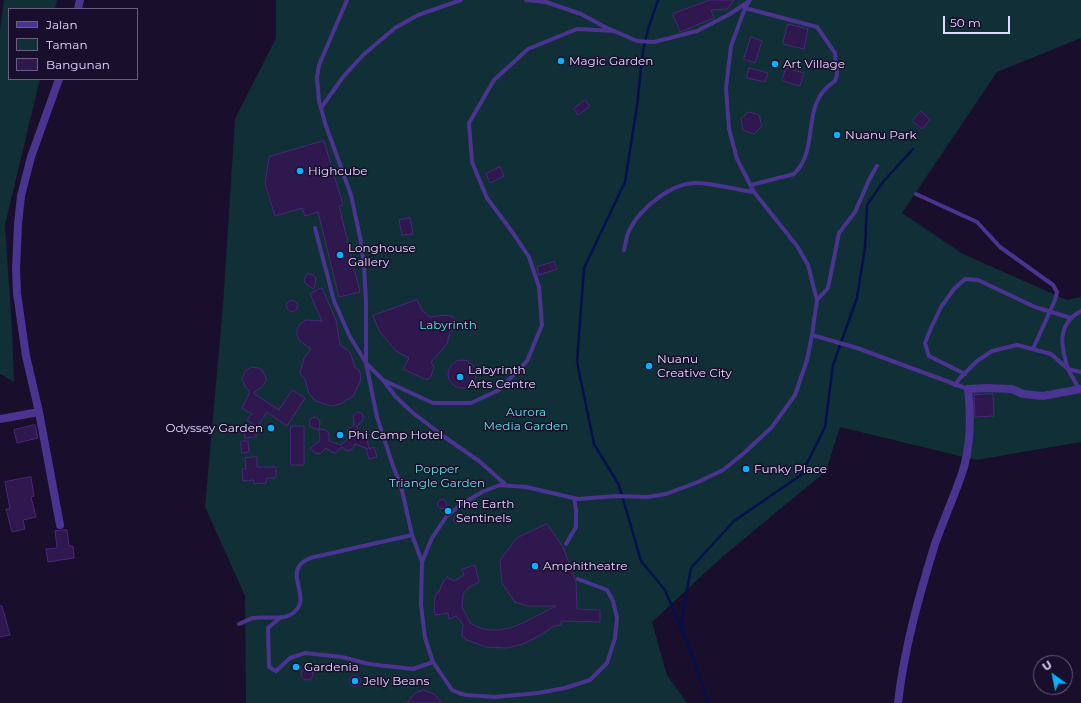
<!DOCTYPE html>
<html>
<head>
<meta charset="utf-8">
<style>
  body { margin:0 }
  #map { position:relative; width:1081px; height:703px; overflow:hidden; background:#190e2b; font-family:Montserrat,sans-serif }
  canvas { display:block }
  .legend { position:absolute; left:8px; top:8px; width:130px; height:72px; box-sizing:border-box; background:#190e2b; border:1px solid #6a5f80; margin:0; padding:5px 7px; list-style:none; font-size:12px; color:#e4d8ff }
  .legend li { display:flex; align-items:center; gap:8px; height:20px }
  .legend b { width:20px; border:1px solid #6a5f80 }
  .north { position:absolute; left:1033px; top:655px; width:40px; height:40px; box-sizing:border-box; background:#190e2b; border:1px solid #6a5f80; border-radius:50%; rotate:327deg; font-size:11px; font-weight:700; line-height:16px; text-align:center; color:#e4d8ff }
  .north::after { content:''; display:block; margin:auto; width:14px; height:18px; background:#04b3ff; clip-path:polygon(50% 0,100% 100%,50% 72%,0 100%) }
  .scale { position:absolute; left:943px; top:16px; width:67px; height:18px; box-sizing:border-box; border:2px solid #e4d8ff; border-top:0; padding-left:5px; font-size:12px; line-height:14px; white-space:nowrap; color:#e4d8ff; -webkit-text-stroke:3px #190e2b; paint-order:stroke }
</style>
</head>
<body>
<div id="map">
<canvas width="1081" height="703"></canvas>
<ul class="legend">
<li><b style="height:5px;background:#4a348f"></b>Jalan</li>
<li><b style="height:11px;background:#102f36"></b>Taman</li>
<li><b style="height:11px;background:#2e184e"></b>Bangunan</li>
</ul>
<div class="north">U</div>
<div class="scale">50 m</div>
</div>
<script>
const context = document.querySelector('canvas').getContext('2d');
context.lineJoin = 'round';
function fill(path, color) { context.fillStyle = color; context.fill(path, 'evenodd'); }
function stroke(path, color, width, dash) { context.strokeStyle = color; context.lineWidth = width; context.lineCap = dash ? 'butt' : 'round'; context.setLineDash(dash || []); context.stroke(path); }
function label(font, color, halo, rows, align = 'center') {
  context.font = font + ' Montserrat,sans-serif'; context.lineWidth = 3; context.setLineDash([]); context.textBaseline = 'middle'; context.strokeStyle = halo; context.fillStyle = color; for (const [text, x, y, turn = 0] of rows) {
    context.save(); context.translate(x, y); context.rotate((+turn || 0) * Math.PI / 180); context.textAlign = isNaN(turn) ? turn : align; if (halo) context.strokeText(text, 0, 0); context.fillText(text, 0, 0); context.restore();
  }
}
fill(new Path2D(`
  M4,0H57L55,9H9V79H40L5,225L12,329L14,382L0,374V30Z
  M276,0H1081V38L997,72L902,213L963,254L1067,300L1081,297V442L976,460L840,427L826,471L721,558L652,622L667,675L687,703H246L245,596L205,507L223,305L235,119L276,38Z`), '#102f36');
stroke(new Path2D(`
  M658,0L648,29L643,51L637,106L625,182L584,268L577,362L594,444L619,485L641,561L665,590L691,652L708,703
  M682,628L683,610L691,568L734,521L801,475L825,427L833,365L857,298L865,247L867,205L883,182L913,149`), '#04104d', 2.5);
const building = new Path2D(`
  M710,0H734L727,9L711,10L714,18L680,32L673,14Z
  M788,24L808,29L804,49L783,44Z
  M751,37L762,41L755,63L744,59Z
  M749,68L768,73L765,82L747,78Z
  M786,68L804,73L800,86L782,81Z
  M585,100L590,106L578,115L574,109Z
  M921,111L930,120L922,129L912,121Z
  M749,112L759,115L762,126L754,134L743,130L741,119Z
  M324,141L343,205L339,206L360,292L339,297L318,212L305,216L302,208L275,216L265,184L269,157Z
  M500,167L504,176L490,183L486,174Z
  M410,218L413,234L402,235L399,220Z
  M554,262L557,269L539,275L537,267Z
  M310,274L313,275L316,278L314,289L306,284L304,281L306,275Z
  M322,288L336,320L340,345L346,349L351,354L355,368L359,370L361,375L360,382L353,396L340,404L331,406L316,401L309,394L305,379L302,377L300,372L304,358L311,349L300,341L297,336V330L300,324L306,320L322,321L310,294Z
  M417,300L422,310L430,317L446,315L453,317L456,322V329L450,332L447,344L431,362L434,367L431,376L427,380L403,369L409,358L396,351L380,332L373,316Z
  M286.5 306a5.5 5.5 0 1 1 11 0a5.5 5.5 0 1 1-11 0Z
  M448 374a14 14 0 1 1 28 0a14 14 0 1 1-28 0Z
  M251,367L259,368L262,370L266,377V381L262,387L253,393L279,410L292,390L305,398L287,426L267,412L257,427L247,420L252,414L242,408L250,392L245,386L242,379L245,372Z
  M993,394L994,416L975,417L974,395Z
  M358,412L362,414L363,418L362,421L357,426L358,435L364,436L367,438L369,449L374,447L377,457L369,459L366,449H368L355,444L352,449L349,451L346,450L342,447L335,453L332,452L326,448L321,453L317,454L310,449L315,444L320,441L319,429L326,430L328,432L329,435V441L341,445L349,438L347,430L354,425L353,416L355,414Z
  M316,417L320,421L319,430L309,426L310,419Z
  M35,425L38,438L17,443L14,430Z
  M291,426H304V465H291Z
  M256,430V437L245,438L244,431Z
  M241,441H248L249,452L242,453Z
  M257,457V467H276V478H266V483L254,484V480L243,481L242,469H246L245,458Z
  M31,477L34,496L31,497L36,517L23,520L25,529L12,532L6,509H10L5,482Z
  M437.5 504a4.5 4.5 0 1 1 9 0a4.5 4.5 0 1 1-9 0Z
  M453.5 519a4.5 4.5 0 1 1 9 0a4.5 4.5 0 1 1-9 0Z
  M547,524L563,547L576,582L577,609L600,610V622L561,621V625L554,626L539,636L523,644L507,648L486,647L467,640L462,636L463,624L456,616L449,619L448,613L435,615L434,602L437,592H439L443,582L447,577L454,581L464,575L462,569L475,565L479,582L468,588L463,594L462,607L470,623L477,627L488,630H499L510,628L523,623L556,606H528L515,602L502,583L500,560L517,538Z
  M67,530L69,546H73L74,558L48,562L46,549L57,548L55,531Z
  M0,606H2L10,635L0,637Z
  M301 674a6 6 0 1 1 12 0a6 6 0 1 1-12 0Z
  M349.5 681a5.5 5.5 0 1 1 11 0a5.5 5.5 0 1 1-11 0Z
  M424,690L434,694L442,703H407L414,694Z`);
fill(building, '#2e184e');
stroke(building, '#49277d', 1);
stroke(new Path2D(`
  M347,0L319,65L317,78L319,101L325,123L351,195L360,237L364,266L366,302V363L377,417L393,466L401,486L412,535L422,562L421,605L425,638L433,662L452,690L459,693L466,695L495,697L538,693L565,688L590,680L607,663L615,638L617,618L613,601L607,590L578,579
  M526,0L546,2L581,14L605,27L637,41L654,42L697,31L730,14L748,2
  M745,8L817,27L835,53L837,75L835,81C799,103 821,148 794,174L751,185
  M321,108L343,77L363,55L395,28L418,15L461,0
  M916,194L977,222L1000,247L1053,285L1057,292L1055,300L1033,349
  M315,228L334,301L350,337L366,363L383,380L395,396L413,413L446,438L479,461L506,485
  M624,250C626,243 626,235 630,229C641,208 671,183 696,183C715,183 735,190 754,192
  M817,300L828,288L839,233L855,212L870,178L877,166
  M1081,311C1056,325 1061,346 1068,369L1081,372
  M812,335L857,348L968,389
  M965,374L929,356L925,343L931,328L941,307L954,289L965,279L978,280L1035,307L1071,318
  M383,380L433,403H471L499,390L527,361L542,325L539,287L529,257L513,233L487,198L472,162L469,123L494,80L528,49L577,29L615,31
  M955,385L960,378L977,361L992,351L1017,345L1051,354L1068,369L1079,389
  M566,544L576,527V510L574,498
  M422,562L432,538L446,517L459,506L482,492L500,485L526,487L578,499L616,496L648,497L666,494L698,482L723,470L743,454L772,427L795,395L807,360L812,335L817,300L808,265L797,246L754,192L737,159L729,129L726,88L731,46L745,8L750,0
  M281,617L268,628L269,667L276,671L290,658L305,653L342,657L369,664L413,669L433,662
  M239,624C244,622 249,619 253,618C263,616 282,620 290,615C314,601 288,580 300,565C302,562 307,560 310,558L412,535`), '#4a348f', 4);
stroke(new Path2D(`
  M78,9L80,0
  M59,79L31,157L21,196L18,224L16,269L17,293L26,356L39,412L60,525
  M0,419L39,412
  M898,703C904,649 919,596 935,544C944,518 956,493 964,467C971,441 971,415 968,389L986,388L1012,389L1023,394L1043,396L1081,389`), '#4a348f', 8);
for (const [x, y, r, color] of [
  [561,61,4,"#04b3ff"],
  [775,64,4,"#04b3ff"],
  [837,135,4,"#04b3ff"],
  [300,171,4,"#04b3ff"],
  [340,255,4,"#04b3ff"],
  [649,366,4,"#04b3ff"],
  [460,377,4,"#04b3ff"],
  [271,428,4,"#04b3ff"],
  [340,435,4,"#04b3ff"],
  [746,469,4,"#04b3ff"],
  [448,511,4,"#04b3ff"],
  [535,566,4,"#04b3ff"],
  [296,667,4,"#04b3ff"],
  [355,681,4,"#04b3ff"]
]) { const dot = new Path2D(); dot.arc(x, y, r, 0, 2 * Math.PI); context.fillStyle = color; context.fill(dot); stroke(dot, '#190e2b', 1.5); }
label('12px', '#e4d8ff', '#190e2b', [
  ["Magic Garden",569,61],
  ["Art Village",783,64],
  ["Nuanu Park",845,135],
  ["Highcube",308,171],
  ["Longhouse",348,248],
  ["Gallery",348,262],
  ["Nuanu",657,359],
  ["Creative City",657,373],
  ["Labyrinth",468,370],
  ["Arts Centre",468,384],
  ["Odyssey Garden",263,428,"right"],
  ["Phi Camp Hotel",348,435],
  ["Funky Place",754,469],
  ["The Earth",456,504],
  ["Sentinels",456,518],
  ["Amphitheatre",543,566],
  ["Gardenia",304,667],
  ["Jelly Beans",363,681]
], 'left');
label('12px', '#56ede6', '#190e2b', [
  ["Labyrinth",448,325],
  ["Aurora",526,412],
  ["Media Garden",526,426],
  ["Popper",437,469],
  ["Triangle Garden",437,483]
]);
</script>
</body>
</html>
